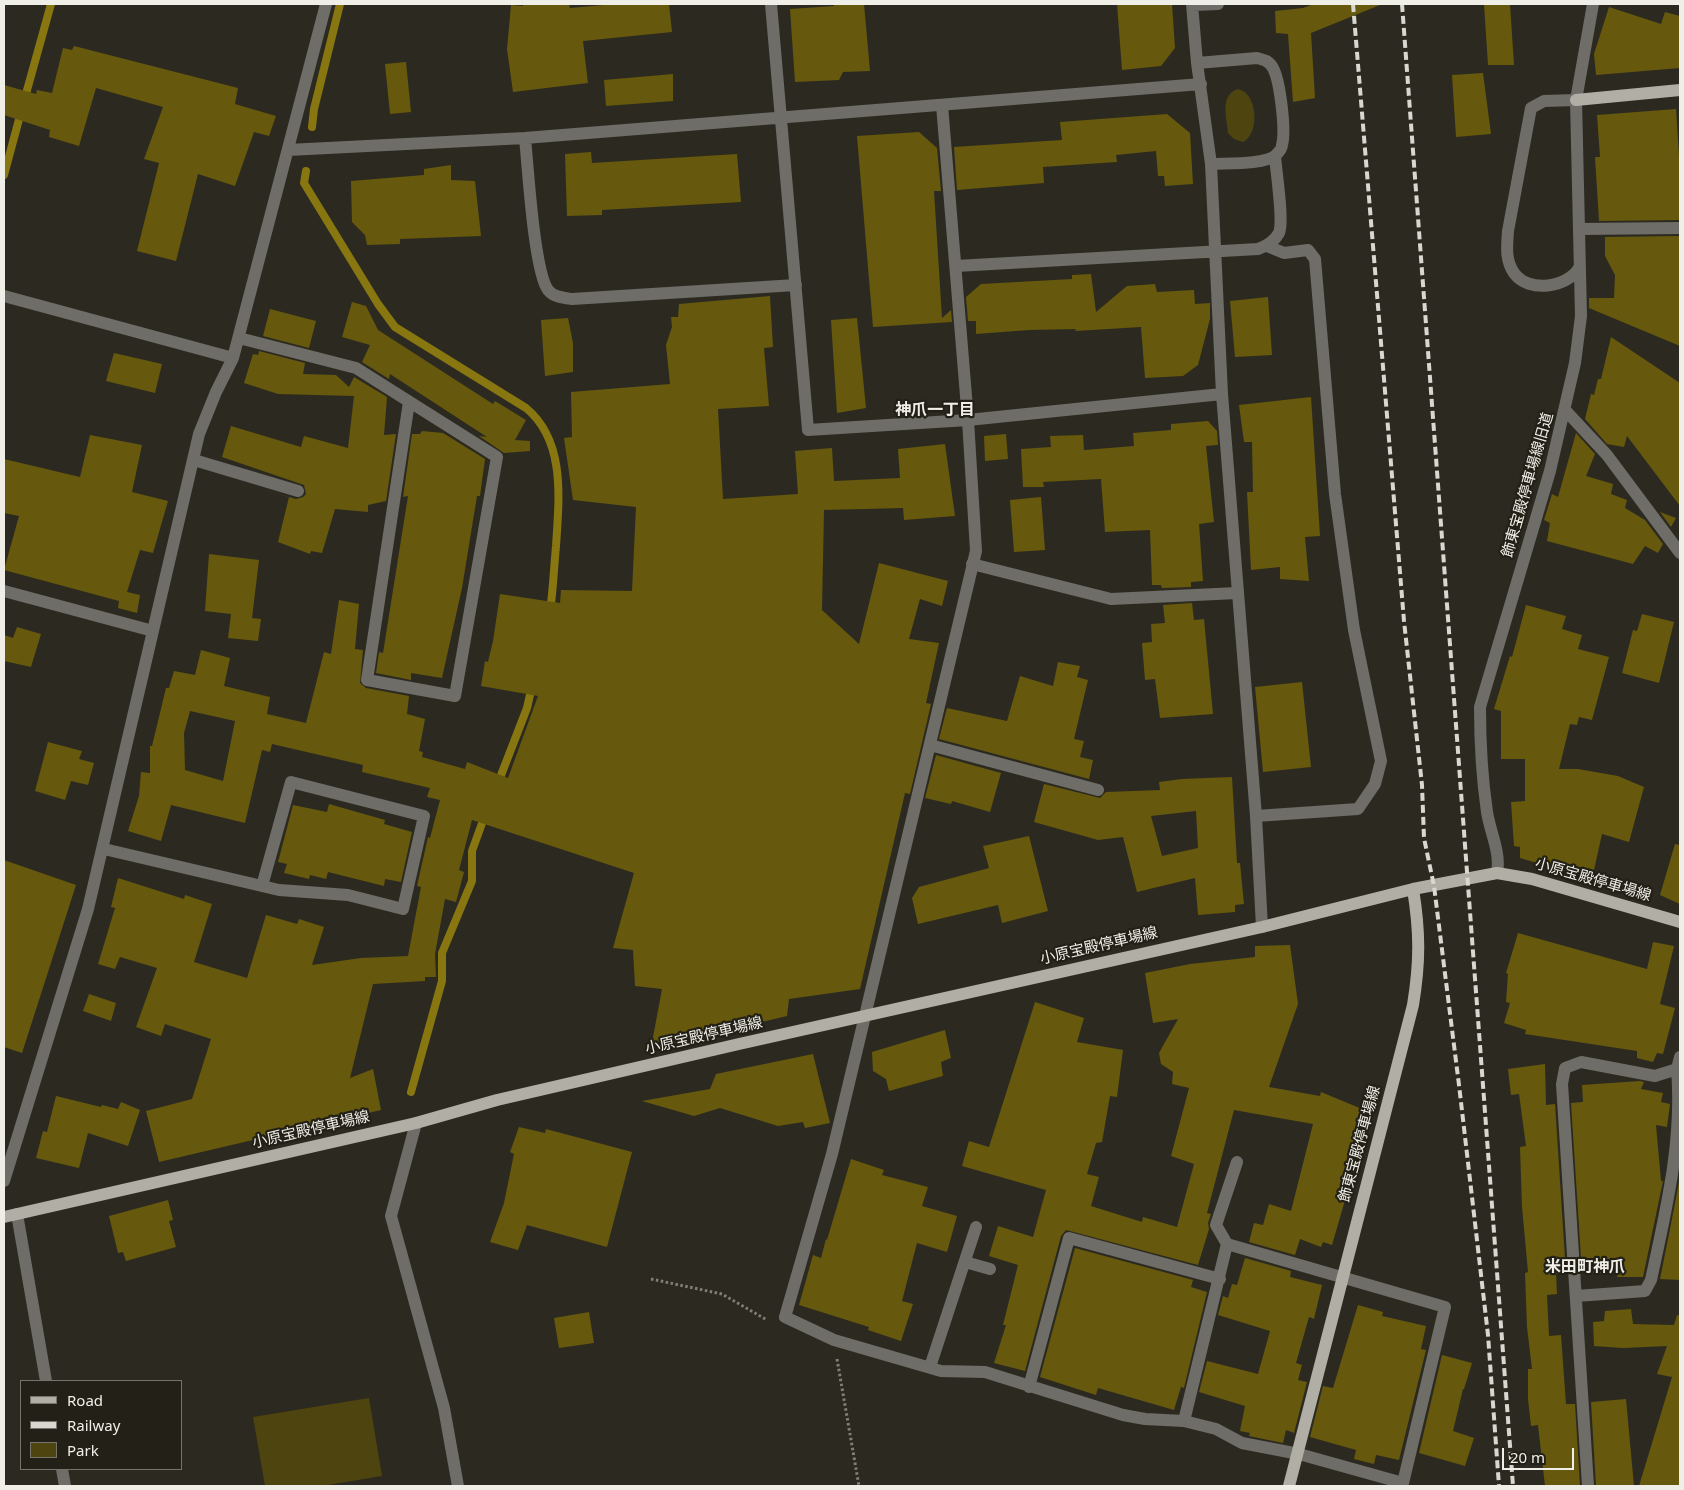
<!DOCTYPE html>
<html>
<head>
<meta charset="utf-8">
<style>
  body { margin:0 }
  #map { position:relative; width:1684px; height:1490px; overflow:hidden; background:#2c2a20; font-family:"Noto Sans",sans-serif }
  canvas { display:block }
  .frame { position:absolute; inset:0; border:5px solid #efeee7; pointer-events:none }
  .legend { position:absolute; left:20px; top:1380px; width:162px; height:90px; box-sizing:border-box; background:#232117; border:1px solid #75736a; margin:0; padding:6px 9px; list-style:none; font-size:15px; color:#efeee7 }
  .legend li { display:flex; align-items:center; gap:10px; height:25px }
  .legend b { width:25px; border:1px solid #75736a }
  .scale { position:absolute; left:1502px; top:1448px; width:72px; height:22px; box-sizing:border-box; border:2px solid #efeee7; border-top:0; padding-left:6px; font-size:15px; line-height:18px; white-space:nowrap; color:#efeee7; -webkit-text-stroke:4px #232117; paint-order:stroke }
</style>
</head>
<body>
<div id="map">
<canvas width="1684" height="1490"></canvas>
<div class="frame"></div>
<ul class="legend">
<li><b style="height:6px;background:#b1afa5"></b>Road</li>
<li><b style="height:6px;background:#d8d7d0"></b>Railway</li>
<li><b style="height:14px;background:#4e440f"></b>Park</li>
</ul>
<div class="scale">20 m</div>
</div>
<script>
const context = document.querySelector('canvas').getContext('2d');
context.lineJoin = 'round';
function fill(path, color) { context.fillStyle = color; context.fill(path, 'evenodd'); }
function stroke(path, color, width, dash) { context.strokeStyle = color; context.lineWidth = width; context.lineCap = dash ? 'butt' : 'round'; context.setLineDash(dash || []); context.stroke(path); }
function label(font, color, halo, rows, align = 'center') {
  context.font = font + ' "Noto Sans","Noto Sans JP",sans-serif'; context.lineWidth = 4.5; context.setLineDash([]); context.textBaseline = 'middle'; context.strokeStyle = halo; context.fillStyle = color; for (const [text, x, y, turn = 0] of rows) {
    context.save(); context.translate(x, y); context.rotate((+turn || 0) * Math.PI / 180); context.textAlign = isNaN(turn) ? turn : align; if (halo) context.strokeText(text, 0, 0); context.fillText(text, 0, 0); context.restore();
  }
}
fill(new Path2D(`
  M1238,89C1258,93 1260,134 1243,142L1234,139L1228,133C1227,118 1219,95 1238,89Z
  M369,1398L382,1476L322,1486H265L253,1417Z`), '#4e440f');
stroke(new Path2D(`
  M24,101L51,4
  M312,127L314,109L340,4
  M306,171L304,183L378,304L395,327L526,408C566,441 559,499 556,546C554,568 553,590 550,612
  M4,175L21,112
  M498,783L527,708L532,686
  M411,1092L442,981V953L472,881V851L485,815`), '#887610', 8);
fill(new Path2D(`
  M523,4H569L570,8L615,4H669L672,32L583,41L588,83L513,92L507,49L511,5L523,6Z
  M834,4H864L870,71L843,72L839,80L795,82L790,9L834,6Z
  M1117,4H1172L1175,48L1161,66L1122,70Z
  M1314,4L1380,5L1311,33L1315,98L1293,102L1288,34L1276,33L1275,11L1303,8Z
  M1484,4H1510L1514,65H1488Z
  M1609,7L1661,24L1665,12L1680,16V68L1596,75L1594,54Z
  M74,46L238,88L235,104L276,116L269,136L254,132L235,186L198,174L176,261L137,251L159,163L144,159L163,107L96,88L79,146L49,137L50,130L4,115V85L36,94L37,90L52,93L63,48L72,50Z
  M406,62L411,112L390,114L385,64Z
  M1483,73L1491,134L1456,137L1452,75Z
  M673,74V101L606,106L604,80Z
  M1676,109L1680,171V220L1599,221L1595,157H1600L1597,115Z
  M1167,114L1190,133L1193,184L1165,186L1164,176H1158L1156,151L1116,155L1117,162L1043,167L1044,183L957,190L954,147L1062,140L1060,122Z
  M919,132L937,148L941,191H934L942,318L951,310L952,322L873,327L857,136Z
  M591,152L592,163L737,154L741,202L602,210V215L567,216L565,154Z
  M451,165V180L475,181L481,236L400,239V244L367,245L365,235L352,222L351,181L424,175V169Z
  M1680,236V346L1589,308V298H1614L1615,275L1605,256V237Z
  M1091,274L1096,312L1127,286L1155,284L1157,292L1194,290L1195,304L1210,303V319L1198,365L1183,376L1145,378L1141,327L1075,331L1076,329L1029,330L976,334V321H968L966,297L981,284L1072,279V275Z
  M770,296L773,347L764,348L769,406L718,409L723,499L798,494L795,451L832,448L834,481L900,478L898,449L945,444L955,516L904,520L903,508L824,510L822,610L859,644L879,563L948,581L942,606L920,599L909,639L939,643L926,703L931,704L910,794L905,793L860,989L789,999L787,1016L651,1048L662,989L635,986L633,950L613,948L634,873L472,820L459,870L464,872L456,902L445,899L435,954L436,977H425V981L373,984L350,1078L373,1069L381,1110L159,1162L146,1111L192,1099L211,1039L165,1024L161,1036L136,1027L157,968L120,957L115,969L98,964L115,908L111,907L118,878L184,899L185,895L212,904L194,962L247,978L266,915L297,924L299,919L324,927L312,965L361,958L408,956L421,887L417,886L428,837L430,838L440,800L427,797L430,788L362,772L363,765L272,744L270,752L262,750L245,823L171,805L161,841L128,831L139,796L141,772L150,773V746H152L166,688H169L174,671L195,675L201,650L230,658L224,686L270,697L267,714L306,723L324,652L331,654L339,600L359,604L355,649L363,650L360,683L366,688L409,696L407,714L425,719L419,751L423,752L422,757L465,769L467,762L508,778L538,696L481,686L485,661L488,662L493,641L500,594L560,603L561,590L632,591L636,507L573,500L564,438L572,437L571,392L670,384L666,345L672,327L671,317H678L679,304ZM190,711L235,721L223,781L185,770L184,733Z
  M1268,297L1272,355L1235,357L1230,301Z
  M352,302L366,306L378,330L493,404L495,401L526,420L515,440L530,441V451L504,453L479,436L487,437L390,374L389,379L362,362L370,345L342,337Z
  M270,309L316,321L309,348L263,336Z
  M568,318L573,343V372L545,376L541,320Z
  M857,318L866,408L837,413L831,320Z
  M1611,337L1680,383V506L1627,436L1624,447L1607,444L1585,419L1591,394L1594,395L1598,379H1601Z
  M259,351L305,363L303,374L336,375L349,387L354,377L387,397L384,435L396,434L386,501L368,505V512L335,509L322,553L311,551L310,554L278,542L289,497L236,483L296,499L303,497L306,494L304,485L222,457L231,426L301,447L304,436L348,448L354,396L278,394L244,383L253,354L258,355Z
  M114,353L162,364L155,393L106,381Z
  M1311,397L1320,536L1305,537L1309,581L1280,579V567L1251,570L1247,492H1253L1252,442H1244L1239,405Z
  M1208,421L1217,431L1218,445L1206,446L1214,522L1199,524L1203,581L1191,582V587L1162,588L1161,585H1152L1150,530L1105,532L1101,479L1043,482L1044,487H1023L1021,449L1051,447L1050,436L1083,435L1084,450L1134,446L1133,433L1171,430V424Z
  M422,431L443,433L485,459L480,496H477L462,588L442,678L411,673V680L376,673L379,652L383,653L408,496L403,497L412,434H420Z
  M1576,433L1595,454L1586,476L1613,484L1611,494L1627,500L1625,508L1645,520L1663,544L1658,553L1645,546L1633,564L1547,541L1550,523L1544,520L1552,494L1558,497Z
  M1006,434L1008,459L985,461L984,436Z
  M90,435L142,445L132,492L168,501L153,553L140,550L127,592L140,595L137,613L118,608L119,601L4,570L19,516L4,513V459L80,477Z
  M1041,497L1045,550L1014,552L1010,500Z
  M1660,512L1676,518L1671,527Z
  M209,554L259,560L252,618L261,619L258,641L228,638L231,614L205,611Z
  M1192,603L1194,620L1204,619L1213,714L1160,718L1155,679L1145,680L1142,643L1152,642L1151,624L1165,623L1163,605Z
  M1526,605L1566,616L1562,629L1582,635L1578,649L1609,657L1592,720L1579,717L1577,725L1570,724L1559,769H1578L1618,776L1644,787L1629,842L1602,834L1592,879L1520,858V847L1514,846L1511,802L1525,801V759H1501V711L1494,709L1510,656L1512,657Z
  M1642,614L1674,622L1659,683L1622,673L1633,630L1637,631Z
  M17,627L41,634L31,667L4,661V635L13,638Z
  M1058,662L1080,666L1077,677L1088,680L1074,739L1084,741L1080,757L1093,760L1089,779L939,739L947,708L1007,721L1020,676L1053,686Z
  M1302,682L1311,767L1263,772L1255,687Z
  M48,742L82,751L79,759L94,763L88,785L71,781L65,800L35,791Z
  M936,755L1001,773L990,812L952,801L951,804L925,798Z
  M1232,777L1237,863H1240L1244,904L1235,905V912L1198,915L1195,878L1137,892L1123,837L1098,840L1034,822L1044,784L1100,798L1106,792L1160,790L1159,782L1182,779ZM1196,811L1198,848L1162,856L1151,816Z
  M329,804L385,820L384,824L412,832L401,882L385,879L384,886L328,872L326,879L310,875L309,879L284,873L287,864L278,862L293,805L327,812Z
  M1029,836L1048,911L1002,923L998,905L918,924L912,898L919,887L989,868L983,846Z
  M1675,844L1680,845V904L1660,895Z
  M4,860L76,885L22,1053L4,1047Z
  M1518,933L1647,969L1653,942L1674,946L1660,1004L1675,1008L1663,1054L1657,1053L1653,1062L1637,1058V1051L1525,1034L1526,1030L1504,1023L1510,1003L1506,1002L1508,974L1506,973Z
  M1290,945L1298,1004L1269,1087L1320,1096L1321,1092L1362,1109L1342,1187L1348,1190L1332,1245L1323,1242L1321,1247L1300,1239L1295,1255L1249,1242L1254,1223L1263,1225L1269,1204L1291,1211L1313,1124L1234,1110L1207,1213L1211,1214L1208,1223L1209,1229L1198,1265L1066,1230L1061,1236L1025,1371L994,1363L1006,1325H1003L1018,1265L989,1256L998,1226L1033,1237L1046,1190L962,1166L969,1141L989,1147L1035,1002L1084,1018L1077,1042L1123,1050L1117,1097L1110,1096L1102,1142L1096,1143L1087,1174L1099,1177L1091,1206L1142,1222L1143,1217L1177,1227L1194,1164L1171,1156L1189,1088L1172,1084L1173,1072L1161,1064L1159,1053L1178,1019L1153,1023L1145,973L1190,964L1255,957V946Z
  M89,994L116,1003L111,1021L83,1011Z
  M945,1030L951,1058L941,1062L943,1076L889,1091L886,1079L873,1071L872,1052Z
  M813,1054L830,1123L805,1128L803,1122L778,1126L720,1108L694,1116L642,1101L710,1089L716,1074Z
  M1545,1064L1546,1105L1555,1104L1566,1274H1556L1557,1294L1547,1295L1549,1336L1561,1335L1566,1404H1575L1580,1486H1545L1538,1425L1531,1426L1528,1399V1369H1532L1527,1327L1525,1273L1528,1272L1522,1207L1520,1147L1526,1146L1519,1094L1511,1095L1508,1069Z
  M1640,1081L1644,1082L1641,1089L1663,1093L1661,1102L1670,1104L1667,1127L1656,1125L1661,1181H1663L1643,1277H1617L1618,1272L1582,1273L1571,1103L1583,1102L1582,1085Z
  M56,1096L101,1107L102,1105L118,1109L121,1102L140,1110L128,1146L88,1133L79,1168L36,1158L43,1131L47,1132Z
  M519,1127L545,1133L546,1129L632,1152L607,1247L527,1225L518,1250L490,1242L504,1203L514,1154L510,1152Z
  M851,1159L884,1170L882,1175L928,1187L922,1206L957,1216L947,1252L917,1243L902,1301L913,1304L901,1341L868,1330L869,1327L799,1305L813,1255L821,1258L826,1239L827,1240Z
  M1679,1182L1680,1280L1660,1279L1670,1229Z
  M168,1200L173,1220L169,1221L176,1247L126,1261L123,1252L118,1253L109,1216Z
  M1075,1248L1193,1280L1191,1287L1207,1292L1184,1388L1181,1387L1174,1410L1098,1388L1096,1395L1040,1377Z
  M1245,1258L1291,1271L1290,1277L1322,1285L1314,1319L1309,1317L1296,1363L1302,1365L1298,1380L1307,1382L1294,1433L1286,1430L1283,1443L1249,1436L1250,1433L1240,1431L1245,1406L1199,1392L1207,1361L1258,1374L1270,1331L1218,1315L1223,1296L1228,1298L1232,1284L1237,1285Z
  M1358,1305L1383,1312L1382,1316L1426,1326L1421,1349L1426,1350L1399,1460L1376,1455L1374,1464L1354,1459L1356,1450L1310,1437L1323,1386L1333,1388Z
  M1631,1309L1633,1324L1674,1325L1677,1315L1680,1316V1486H1639L1672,1377L1657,1374L1667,1346L1623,1348L1594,1346L1593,1322L1604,1321L1605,1311Z
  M589,1312L594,1343L559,1348L554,1318Z
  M1442,1355L1472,1363L1464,1389H1463L1453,1431L1474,1438L1465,1466L1419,1453Z
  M1626,1399L1634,1486H1596L1591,1402Z`), '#66580d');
stroke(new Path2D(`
  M651,1279L722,1294L767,1320
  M837,1359L859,1486`), '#817f76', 3, [2.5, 2.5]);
stroke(new Path2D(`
  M771,4L808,430L968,420L1222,394
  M1192,4L1197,63L1211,164L1222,394L1256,816L1262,927
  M1193,5L1218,4
  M1197,63L1257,58C1265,60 1269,61 1273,68C1280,81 1286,130 1282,145C1282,149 1279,152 1276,155C1264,165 1227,163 1211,164
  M1576,100L1544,101L1531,108L1508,231C1507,246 1505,260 1514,273C1529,294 1568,287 1579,268
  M942,105L968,420L976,551L832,1154L785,1317L834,1340L941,1371L985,1372L1123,1415L1145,1419L1184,1421
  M525,138C528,167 534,271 548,290C553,297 564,298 572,299L796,285
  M288,150L525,138L1201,84
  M1579,229L1680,228
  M956,266L1258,249C1267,246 1274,242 1279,233C1284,221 1276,171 1275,156
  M4,296L233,358
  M239,338L356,368L497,457L455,696L367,680L409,402
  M1566,411L1607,455L1680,553
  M194,460L298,491
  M972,564L1111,599L1237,593
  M4,591L153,631
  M930,745L1098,790
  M1256,816L1358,809L1375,784L1381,761L1354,630L1335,494L1315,259L1308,250L1284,253L1267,246
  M104,849L262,886L279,890L348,895L403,909L424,816L291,782L262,886
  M1497,873C1501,853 1490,832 1487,812C1482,778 1480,742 1480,707L1550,471L1575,363L1581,316L1576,100L1593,4
  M416,1123L391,1216L444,1408L458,1486
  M4,1181L88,909L199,434L216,392L233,358L326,4
  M17,1214L46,1381
  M1227,1244L1184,1421L1216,1429L1242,1443L1299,1454L1403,1483L1445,1307L1227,1244L1216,1225L1237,1162
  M965,1262L990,1269
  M1576,1296L1645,1291L1651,1280C1666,1210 1683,1141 1677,1069
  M930,1367L976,1227
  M1029,1387L1069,1238L1220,1279
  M62,1469L65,1486
  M1588,1486L1562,1084L1565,1068L1581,1062L1655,1076L1677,1069L1680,1057`), '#6e6d67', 12);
stroke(new Path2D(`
  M1576,100L1680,90
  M4,1217L416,1123L497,1100L739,1044L1262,927L1413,889L1497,873L1532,879L1680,922
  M1289,1486L1413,1005C1420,962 1420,932 1413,889`), '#b1afa5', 12);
stroke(new Path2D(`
  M1353,4L1404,621L1422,785L1424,838L1434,886L1459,1085L1488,1335L1499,1486
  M1402,4L1513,1486`), '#d8d7d0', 4, [8, 4]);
label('15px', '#efeee7', '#232117', [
  ["飾東宝殿停車場線旧道",1528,485,-74],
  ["小原宝殿停車場線",1593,880,16],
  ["小原宝殿停車場線",1099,946,-13],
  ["小原宝殿停車場線",704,1036,-13],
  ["小原宝殿停車場線",311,1130,-13],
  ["飾東宝殿停車場線",1360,1144,-75]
]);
label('bold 16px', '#efeee7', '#232117', [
  ["神爪一丁目",935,410],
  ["米田町神爪",1585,1267]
]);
</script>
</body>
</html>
